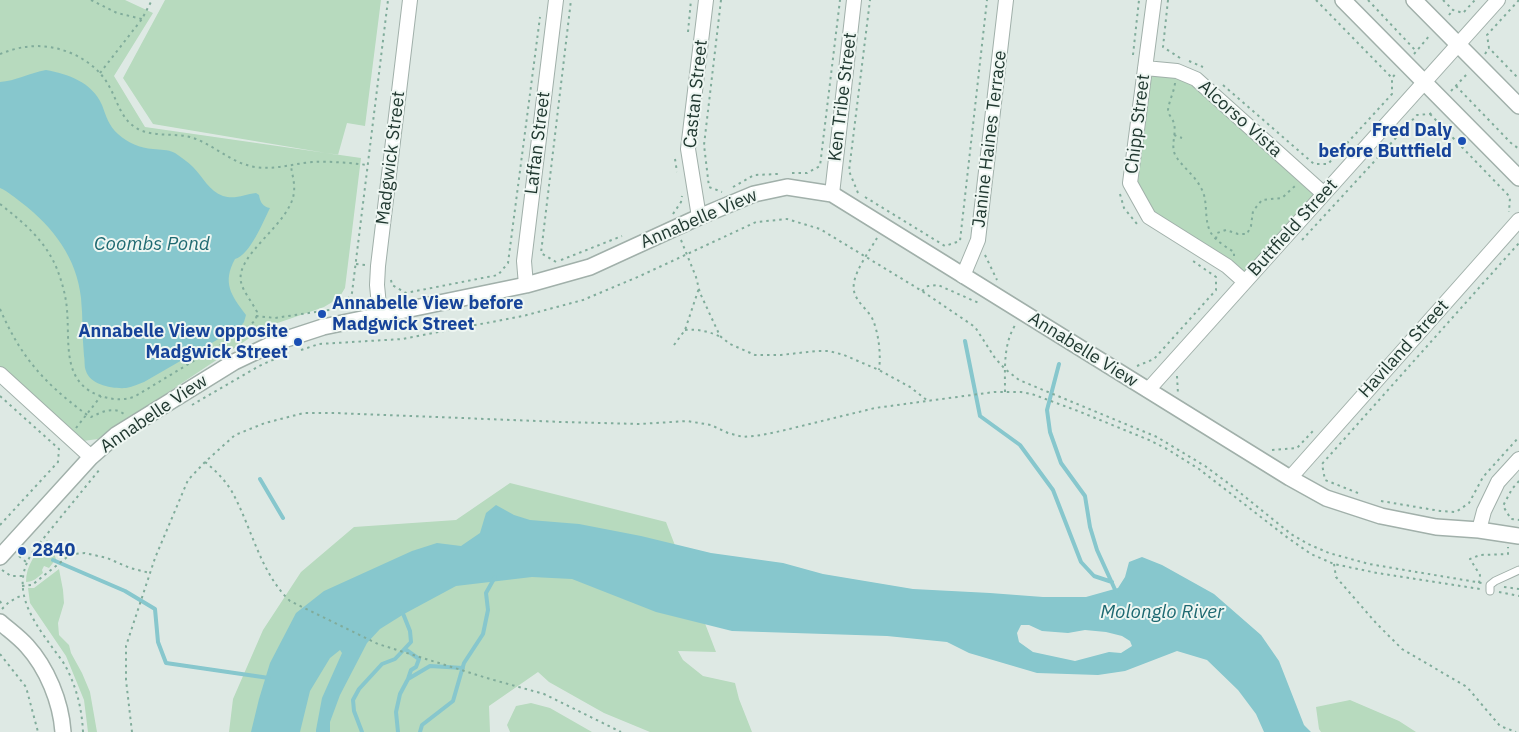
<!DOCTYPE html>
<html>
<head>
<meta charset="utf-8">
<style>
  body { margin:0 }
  canvas { display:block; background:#dee9e4 }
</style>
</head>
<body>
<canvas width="1519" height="732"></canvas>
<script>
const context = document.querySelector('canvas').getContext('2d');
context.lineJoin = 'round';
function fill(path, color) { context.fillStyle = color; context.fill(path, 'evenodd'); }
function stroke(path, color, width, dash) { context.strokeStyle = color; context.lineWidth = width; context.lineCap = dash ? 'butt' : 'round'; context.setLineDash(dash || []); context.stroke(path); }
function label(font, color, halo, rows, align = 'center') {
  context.font = font + ' "IBM Plex Sans",sans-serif'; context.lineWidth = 4; context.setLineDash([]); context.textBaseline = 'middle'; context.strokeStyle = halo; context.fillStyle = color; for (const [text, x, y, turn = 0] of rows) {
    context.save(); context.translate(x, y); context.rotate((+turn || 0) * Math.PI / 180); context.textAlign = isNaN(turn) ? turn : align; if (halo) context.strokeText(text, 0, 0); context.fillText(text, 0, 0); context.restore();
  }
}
fill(new Path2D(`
  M0,0H125L153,13L114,76L145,127L361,158L345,288L339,298L324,307L266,327L98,439L83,441L0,366Z
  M165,0H381L365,126L347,123L338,155L153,124L123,78Z
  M1145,68L1177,71L1324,194L1245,282L1149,217L1130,183Z
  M510,483L666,522L716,652L678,651L683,660L703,676L735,683L739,699L752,732H650L604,713L549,682L538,672L489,706L490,732H229L233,699L263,630L301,572L354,527L456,520Z
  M47,540L50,543L56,559L49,568L44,566L42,570L43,573C37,578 33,582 26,582C26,565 36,553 47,540Z
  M59,569L63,590L64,603L58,623L59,635L69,645L71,653L82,673L90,692L97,732H88L84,700L66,656L30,603L28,588H34Z
  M1350,700L1399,721L1416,732H1321L1319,729L1316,707Z
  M531,703L550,708L592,732H510L507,725L516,706Z`), '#b7dabe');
fill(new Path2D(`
  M46,70C68,74 92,82 102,105C106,116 109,126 118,134C128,143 140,148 153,149C161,150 167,149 175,153C181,157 188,162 193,167C203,177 209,191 223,196C235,200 245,194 256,193L259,195C260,202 263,207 270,208C263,222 250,255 235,259C222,283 231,295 246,315L244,322L241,326L144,382C138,384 132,387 126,388C113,389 90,385 86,371C84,367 85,360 84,356C82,336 83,317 81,298C77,258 53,227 22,203C15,198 9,192 0,188V82C15,81 30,73 46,70Z
  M496,505L514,515L530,520L579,524L641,536L711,553L783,563L823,574L913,589L990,593L1043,597H1086L1118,588L1125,577L1129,562L1142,557L1162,565L1214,594L1261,635L1279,661L1304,725L1311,732H1264L1256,714L1238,690L1207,660L1177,651L1125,671L1098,675L1037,673L969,653L947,642L887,636L732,631L656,612L572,579L532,577L456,586L404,614L380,629L367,643L340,695L330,722V732H316V730L322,698L342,653L340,650L330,658L310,691L300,732H251L259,699L270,663L296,613L324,591L412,551L437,543L461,546L480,533L486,513ZM1021,625H1029L1042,631L1068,633L1085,630L1106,632L1122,636L1130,641L1132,646L1121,653L1109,652L1075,661L1033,652L1019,642L1017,633Z`), '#87c7cd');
stroke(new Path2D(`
  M965,341L980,416L1020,445L1053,490L1081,562L1094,576L1112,582
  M1059,364L1047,410L1050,432L1061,463L1085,496L1090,527L1097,550L1117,594
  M260,479L283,518
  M53,560L125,591L155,609L158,642L166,663L269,678
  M405,649L419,659L416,667L411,670L408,679
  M362,732L354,711L353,700L359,689L382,664L395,659L411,642L410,631L402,611
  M398,732L396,712L400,694L408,679L430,666L463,668
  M420,732L422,725L453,701L464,663L483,634L488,610L486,593L495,577`), '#87c7cd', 4);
const service = new Path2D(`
  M1490,591V585L1495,581L1519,570`);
const minor = new Path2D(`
  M1154,0L1130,183L1149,217L1227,266L1245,282
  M1145,68L1177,71L1196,79L1324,194
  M832,194L854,0
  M699,217L688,149L706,0
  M963,276L978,240L1006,0
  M526,285L524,261L556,0
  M380,316L377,285L378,266L410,0
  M0,374L91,457
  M1148,390L1498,0
  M1290,478L1519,220
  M1479,530L1484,511L1498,482L1519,459`);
const tertiary = new Path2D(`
  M1343,0L1519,178
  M1414,0L1519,106
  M0,557L91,457L116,435L234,362L274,343L323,327L526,285L590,267L699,217L754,194L787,187L832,194L1290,478L1326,498L1381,516L1436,527L1479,530L1519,536
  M0,622C9,630 19,637 27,646C47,668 61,702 63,732`);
stroke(service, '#a1b0aa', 9);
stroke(minor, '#a1b0aa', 16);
stroke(tertiary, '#a1b0aa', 18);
stroke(new Path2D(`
  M91,0L117,13L142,19
  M721,0L704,145L709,187L722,192
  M1168,0L1163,47L1180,58
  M1316,0L1392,78
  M1368,0L1416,51
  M1443,0L1453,10L1463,13L1475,0
  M1519,0L1487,35L1489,48L1519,79
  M1449,15L1453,10
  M688,32L691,0
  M0,54C8,51 17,48 25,47C57,42 94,58 109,86C118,102 121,120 138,129C154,137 173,133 190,137C214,144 230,163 255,167C275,170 292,164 312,162C330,161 350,163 368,165
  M1414,54L1430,35
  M1485,54L1489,48
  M1133,55L1139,0
  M1189,61L1203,67
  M100,73L142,19L152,0
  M1175,83C1174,92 1169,101 1168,110C1168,115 1173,118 1174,124C1177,135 1169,147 1177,158C1184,168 1195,176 1201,188C1209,201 1203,219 1211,233C1216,241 1226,247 1234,252V256
  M1223,85L1314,164H1328L1392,94V78L1397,72
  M1456,86L1511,143L1519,149
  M1451,91L1467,74
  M1430,114L1510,197L1509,212
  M1174,135L1182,138
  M675,159L677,172
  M792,173H807L820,166L840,0
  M733,187L754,175L778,174
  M858,193L849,171L870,0
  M1120,194L1124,208L1137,224
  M865,197L945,246L960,241L987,0
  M0,204C24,223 45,240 57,269C62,282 66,296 67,310C70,344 61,385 104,397C115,400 123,400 134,397L248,328L256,319L257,312C253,303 243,292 241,282C235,254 291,224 294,192C295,183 292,174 291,166
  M673,214L681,202L682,196
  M877,238C870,250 856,269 854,283C851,300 867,307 873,320C879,335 881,355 879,370
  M1216,239L1217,233L1226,230L1238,234H1247L1251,226L1253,211L1262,200L1282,198L1296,185
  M681,240L696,277L700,293L720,336L730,344L755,355H781L816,351H829L844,355L879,370L910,387L928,401
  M1302,240L1417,115L1430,114L1433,111
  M985,255L997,280
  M561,260L622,236
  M556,262L541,253L571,0
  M356,264L366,265
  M391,280L392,285L406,293L498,275L508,263L540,17
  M922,291L928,286L938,285L981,304
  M0,309C17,348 35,373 69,401C76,406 83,413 91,417C102,412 113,406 124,414
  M256,316L275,318L342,308L352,293L388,0
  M685,330C698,329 707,331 719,336
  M674,345L685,330L699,288
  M301,350L319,344L402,339L523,316L583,300L640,276L756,222L787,219L820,229L922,291L975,327L995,358L1005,369L1019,380L1157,437L1205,466L1228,483L1291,534L1308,544L1329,553L1369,564L1482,583
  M1137,366L1154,359L1216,290V277L1193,261
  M1177,376L1178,394
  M1005,392C1005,369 1003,343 1016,324
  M0,396L59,449L58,462L0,525
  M192,405L259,366L284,355
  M76,428L101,396
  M1272,450L1297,448L1313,431
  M205,462C215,470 224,479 231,490C252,527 259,571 290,601L378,644L490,679L544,694L621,732
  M1519,481L1512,489L1503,506L1511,519L1519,520
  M1358,493L1325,480L1322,464L1519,243
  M1381,501L1440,511L1456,512L1469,503L1483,477L1519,437
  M19,556L26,562
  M1334,564L1336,577L1376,623L1402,649L1467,687L1500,726L1516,732
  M2,570L11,576H22
  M1479,583L1480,575L1470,559L1480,555L1508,554V547
  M22,586L32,585L71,554L85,553L107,558L130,568L150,573
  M1504,587L1519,589
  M1499,592L1519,596
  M0,601L3,607
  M2,609L9,602L22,595
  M0,654L26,687L38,732
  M83,732C82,710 77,689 67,669C63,661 57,654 52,647C30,617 9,586 34,550L100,469
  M132,732L126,680V646L155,558L188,480L205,462L235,435L265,423L304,413H335L562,422L640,424L687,421L711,425L728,433L743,437L762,435L781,431L875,408L994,392H1021L1032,394L1078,411L1149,440L1167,449L1199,469L1288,538L1311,554L1334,564L1377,573L1480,589`), '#80ac9b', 2, [2.5, 4]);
stroke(service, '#fff', 7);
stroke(minor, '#fff', 14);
stroke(tertiary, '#fff', 15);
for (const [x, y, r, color] of [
  [1462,141,5,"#1a4fb4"],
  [322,314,5,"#1a4fb4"],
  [298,342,5,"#1a4fb4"],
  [22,551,5,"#1a4fb4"]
]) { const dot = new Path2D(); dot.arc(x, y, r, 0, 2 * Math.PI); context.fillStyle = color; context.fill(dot); stroke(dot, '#eef6f2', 2); }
label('18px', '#203830', '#eef6f2', [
  ["Castan Street",696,94,-84],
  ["Ken Tribe Street",843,97,-83],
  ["Alcorso Vista",1240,119,42],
  ["Chipp Street",1138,124,-83],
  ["Janine Haines Terrace",990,139,-83],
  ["Laffan Street",538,143,-83],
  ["Madgwick Street",391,158,-83],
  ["Annabelle View",699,219,-23],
  ["Buttfield Street",1293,228,-48],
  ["Haviland Street",1404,349,-48],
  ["Annabelle View",1083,350,32],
  ["Annabelle View",154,414,-34]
]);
label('bold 18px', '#164399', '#eef6f2', [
  ["Fred Daly",1452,131],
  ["before Buttfield",1452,152],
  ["Annabelle View before",332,304,"left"],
  ["Madgwick Street",332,325,"left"],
  ["Annabelle View opposite",288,332],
  ["Madgwick Street",288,353],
  ["2840",32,551,"left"]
], 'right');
label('italic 19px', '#1e6971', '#eef6f2', [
  ["Coombs Pond",152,245],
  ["Molonglo River",1162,613]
]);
</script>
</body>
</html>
